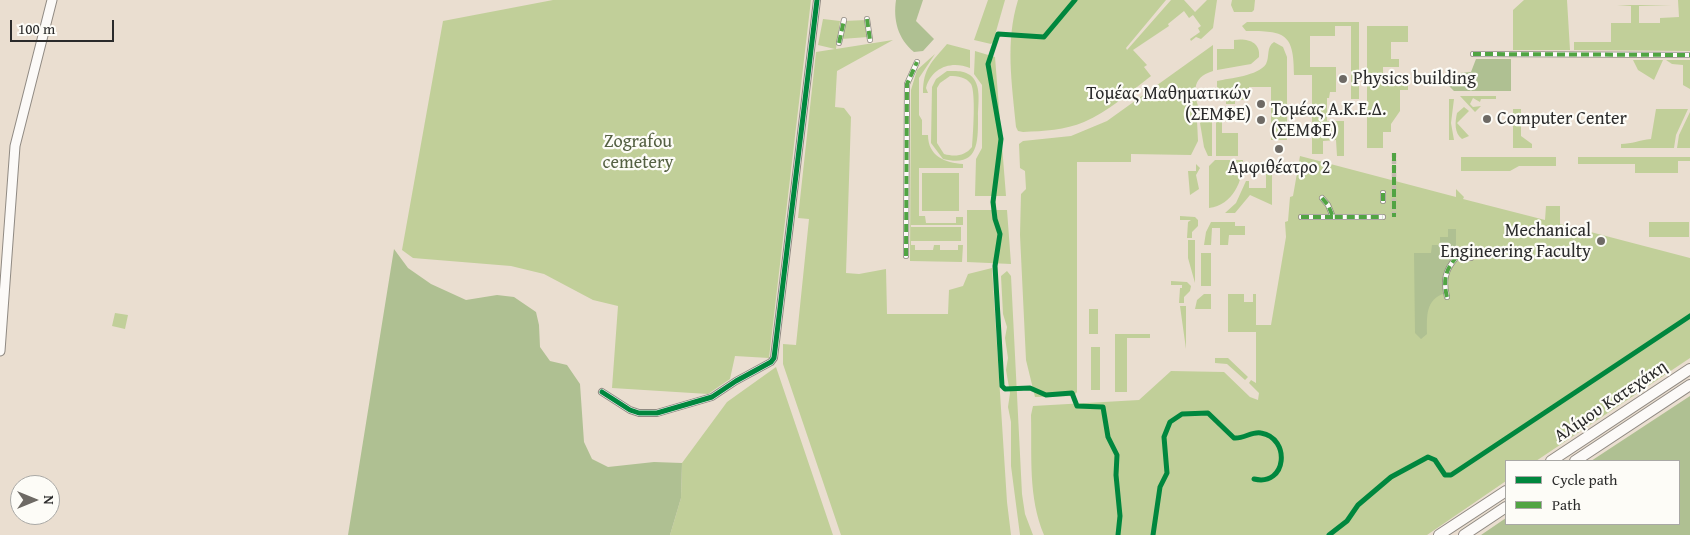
<!DOCTYPE html>
<html>
<head>
<meta charset="utf-8">
<style>
  body { margin:0 }
  #map { position:relative; width:1690px; height:535px; overflow:hidden; background:#eaded0; font-family:"Gentium Book Plus",serif }
  canvas { display:block }
  .legend { position:absolute; left:1505px; top:460px; width:175px; height:65px; box-sizing:border-box; background:#fdfcf7; border:1px solid #a9a8a5; margin:0; padding:6px 9px; list-style:none; font-size:15px; color:#2b2b2b }
  .legend li { display:flex; align-items:center; gap:10px; height:25px }
  .legend b { width:25px; border:1px solid #a9a8a5 }
  .north { position:absolute; left:10px; top:475px; width:50px; height:50px; box-sizing:border-box; background:#fdfcf7; border:1px solid #a9a8a5; border-radius:50%; rotate:90deg; font-size:14px; font-weight:700; line-height:20px; text-align:center; color:#2b2b2b }
  .north::after { content:''; display:block; margin:auto; width:18px; height:22px; background:#6e6a65; clip-path:polygon(50% 0,100% 100%,50% 72%,0 100%) }
  .scale { position:absolute; left:10px; top:20px; width:104px; height:22px; box-sizing:border-box; border:2px solid #2b2b2b; border-top:0; padding-left:6px; font-size:15px; line-height:18px; white-space:nowrap; color:#2b2b2b; -webkit-text-stroke:4px #fdfcf7; paint-order:stroke }
</style>
</head>
<body>
<div id="map">
<canvas width="1690" height="535"></canvas>
<ul class="legend">
<li><b style="height:6px;background:#00873e"></b>Cycle path</li>
<li><b style="height:6px;background:#51a443"></b>Path</li>
</ul>
<div class="north">N</div>
<div class="scale">100 m</div>
</div>
<script>
const context = document.querySelector('canvas').getContext('2d');
context.lineJoin = 'round';
function fill(path, color) { context.fillStyle = color; context.fill(path, 'evenodd'); }
function stroke(path, color, width, dash) { context.strokeStyle = color; context.lineWidth = width; context.lineCap = dash ? 'butt' : 'round'; context.setLineDash(dash || []); context.stroke(path); }
function label(font, color, halo, rows, align = 'center') {
  context.font = font + ' "Gentium Book Plus",serif'; context.lineWidth = 4.5; context.setLineDash([]); context.textBaseline = 'middle'; context.strokeStyle = halo; context.fillStyle = color; for (const [text, x, y, turn = 0] of rows) {
    context.save(); context.translate(x, y); context.rotate((+turn || 0) * Math.PI / 180); context.textAlign = isNaN(turn) ? turn : align; if (halo) context.strokeText(text, 0, 0); context.fillText(text, 0, 0); context.restore();
  }
}
fill(new Path2D(`
  M553,0H811L769,358L735,356L730,379L708,394L612,388L618,306L593,300L544,274L511,266L413,258L402,250L443,21Z
  M988,0H1005L993,42L991,44L974,40Z
  M1018,0H1166L1126,48L1127,50L1171,0H1184L1195,12L1207,0H1217L1213,28L1201,39L1196,37L1191,41L1190,39L1200,32L1198,28L1201,26L1193,15L1189,18L1184,11L1168,24L1169,26L1133,50L1147,65L1144,67L1151,76C1130,92 1108,112 1084,122C1065,130 1044,131 1023,132L1018,131L1016,127C1012,84 1005,42 1018,0Z
  M1232,0H1255L1254,10L1252,12H1234L1231,5Z
  M1524,0H1567L1570,50H1513V10Z
  M1678,0H1690V51L1574,50V42H1611V23H1631V6L1617,5H1672L1639,6V23H1660V18L1679,17Z
  M823,19L840,21L836,49L893,40L837,71L835,107L844,108L851,117L846,273L859,274L886,269L887,314H948L949,290L963,286L968,274L992,268L1007,502L1011,535H841L783,364V344L796,345L809,219L798,218L816,52L835,49L818,45Z
  M866,20L868,37L841,39L844,21Z
  M1247,22H1359V99H1351V26H1335V36H1310V67H1336V92H1330L1329,98H1327V121H1344V156H1337L1336,140L1323,141V154H1312V75H1294C1294,33 1285,31 1246,31L1242,26Z
  M1367,26H1408V42H1391V59H1399V67H1383V74H1391L1392,82H1408V90H1400V111L1391,124V132H1383V148H1367Z
  M1234,40C1246,38 1261,41 1259,57L1251,64L1217,70V49H1234Z
  M1274,42L1283,47L1287,57V140H1271V87H1249V100H1235V104H1226V100L1217,96V81C1230,78 1258,76 1266,64C1270,56 1266,47 1274,42Z
  M947,44L970,50V68C951,60 931,68 926,88L928,93H923C923,68 932,62 947,44Z
  M1213,45V71C1190,78 1194,94 1200,112L1197,120L1198,141L1191,155L1131,154V162H1077V392L1074,396L1035,397L1026,360L1020,235L1021,194L1026,189L1025,171L1020,168L1019,144L1023,141L1071,136L1107,121Z
  M975,51L995,57L1006,196H975L976,159L982,148V85L974,74Z
  M935,54L919,78V115L922,120V135H928C928,156 945,163 963,164V168H919V216H925L926,223H956V217H963V225H911V245H915V250H933L934,245H940V250H958V245H963L962,262L910,261L911,90L917,70Z
  M1633,60H1663L1654,80L1638,70Z
  M1666,60H1690V89L1683,85V65L1672,64Z
  M947,71C955,71 963,70 970,75C982,84 978,103 978,116C978,142 979,168 943,159L931,143L932,87L936,79ZM950,76C958,76 966,77 971,84C976,93 973,135 972,147C965,156 955,157 944,154L937,143V88L940,83Z
  M1460,96H1496V99H1481L1480,102L1473,98L1470,104L1473,107L1481,106L1475,112Z
  M1449,99H1454L1451,123L1454,140H1449Z
  M1464,107L1469,111L1457,123L1469,136L1462,139C1454,133 1455,122 1457,113Z
  M1513,109H1521V136L1532,144V148H1513Z
  M1656,109H1688L1676,135L1674,148H1621V144C1632,144 1639,140 1651,139Z
  M1690,112V148H1677L1679,135Z
  M1212,116V156H1208L1204,147L1200,123L1206,117Z
  M1216,116H1222V133H1238V156H1216Z
  M1300,156L1456,197V189L1464,197L1463,199L1545,220L1546,206H1560V224L1690,258V358L1536,461H1506V481L1427,535H1044C1028,497 1032,456 1031,415L1033,406L1139,400L1171,371L1224,372L1250,397L1258,400L1259,393L1249,383L1251,380L1256,383V332H1228V294H1244V302H1253V294H1256V325H1271L1286,237L1285,222L1288,221L1290,197L1293,196Z
  M1461,157H1556V166H1519L1510,171H1461Z
  M1578,157H1690V161H1678V173H1635V164H1578Z
  M1215,160H1243C1243,181 1233,205 1209,208V166Z
  M1196,164L1200,168L1196,175L1199,189L1190,195L1188,171H1196Z
  M1266,167H1272V205L1250,195L1235,213H1225L1236,203L1246,181H1249V188H1266Z
  M922,173H959V192H922Z
  M922,192H959V211H922Z
  M967,210H1007L1011,264L967,262Z
  M1180,216L1195,217L1198,220V226L1192,232V238H1187L1188,222L1191,220H1180Z
  M1211,222H1235V226H1245V235H1229L1228,245H1220V228H1212L1211,245H1204L1206,232Z
  M1649,222H1689V237H1649Z
  M911,227H961V241H911Z
  M1188,240H1195V283L1188,258Z
  M1201,253H1211V286H1201Z
  M1007,271L1011,276L1022,494L1025,514L1033,535H1020L1011,466V422L1008,407L1010,393L1006,370L1008,358L1005,338L1007,327L1003,314L1001,276Z
  M1171,281L1187,282L1191,286L1190,291L1184,297V303H1179L1180,288H1182V285H1171Z
  M1204,294H1211V309H1195L1197,300Z
  M1180,306H1186V349Z
  M1089,309H1098V334H1089Z
  M115,313L128,315L125,329L112,326Z
  M1115,334H1150V338H1127V392H1115Z
  M1091,347H1100V390H1091Z
  M1215,358H1228L1248,377L1245,380L1227,364L1215,363Z
  M776,367L833,535H670L681,498L682,463L727,402Z`), '#c1cf99');
fill(new Path2D(`
  M896,0H923L916,21L934,39L923,51L914,52C898,39 893,20 896,0Z
  M1476,59H1511V91H1454L1449,86V74L1471,72Z
  M1448,229H1456V256L1448,267L1445,293C1425,300 1427,316 1427,334L1421,339L1415,333L1414,253H1431L1432,245H1440V237H1448Z
  M394,249L408,268L431,284L466,300L497,295L514,297L536,312L539,325L540,347L550,361L567,365L580,384L584,442L592,459L608,467L654,462L682,463L681,498L670,535H348Z
  M1690,396V535H1481L1506,518V524H1679V461H1591Z`), '#afc092');
stroke(new Path2D(`
  M1394,153V217`), '#c4baaf', 4.5, [4.5, 2]);
const pedestrian = new Path2D(`
  M867,19L870,40
  M839,43L844,20
  M1473,54L1690,55
  M1383,193V201
  M1322,198L1328,205L1333,217H1383
  M1301,217H1333
  M906,256L907,84L917,62
  M1447,297C1443,281 1445,270 1456,258H1471`);
const minor = new Path2D(`
  M602,392L630,410L639,413H657L712,397L736,381L771,362L774,358L817,0`);
const secondary = new Path2D(`
  M0,351L15,146L52,0`);
const primary = new Path2D(`
  M1551,461L1690,369
  M1575,461L1690,385
  M1439,535L1506,491
  M1464,535L1506,507`);
stroke(pedestrian, '#908a83', 6);
stroke(minor, '#908a83', 8);
stroke(secondary, '#908a83', 11);
stroke(primary, '#908a83', 12);
stroke(pedestrian, '#fcfaf8', 4.5);
stroke(minor, '#fcfaf8', 6);
stroke(secondary, '#fcfaf8', 9);
stroke(primary, '#fcfaf8', 10);
stroke(new Path2D(`
  M867,19L870,40
  M839,43L844,20
  M1473,54L1690,55
  M1394,153V217
  M1383,193V201
  M1322,198L1328,205L1333,217H1383
  M1301,217H1333
  M906,256L907,84L917,62
  M1447,297C1443,281 1445,270 1456,258H1471`), '#51a443', 4, [8, 4]);
stroke(new Path2D(`
  M1075,0L1044,37L998,34L988,64L1001,139L993,202L995,219L1000,234L995,266L1002,386L1005,389L1030,388L1046,395L1072,393L1077,406L1103,407L1108,437L1117,455L1116,475L1120,516L1118,535
  M602,392L630,410L639,413H657L712,397L736,381L771,362L774,358L817,0
  M1153,535L1160,487L1167,473L1164,437L1170,422L1182,414L1208,413L1234,438C1244,439 1252,431 1261,433C1291,438 1287,487 1254,479
  M1329,535L1347,521L1358,505L1391,477L1428,457L1435,460L1445,475H1451L1690,316`), '#00873e', 5);
for (const [x, y, r, color] of [
  [1343,79,5,"#6e6a65"],
  [1261,104,5,"#6e6a65"],
  [1487,119,5,"#6e6a65"],
  [1261,120,5,"#6e6a65"],
  [1279,149,5,"#6e6a65"],
  [1601,241,5,"#6e6a65"]
]) { const dot = new Path2D(); dot.arc(x, y, r, 0, 2 * Math.PI); context.fillStyle = color; context.fill(dot); stroke(dot, '#fdfcf7', 2); }
label('18px', '#2b2b2b', '#fdfcf7', [
  ["Physics building",1353,79],
  ["Τομέας Μαθηματικών",1251,94,"right"],
  ["(ΣΕΜΦΕ)",1251,115,"right"],
  ["Τομέας Α.Κ.Ε.Δ.",1271,110],
  ["(ΣΕΜΦΕ)",1271,131],
  ["Computer Center",1497,119],
  ["Αμφιθέατρο 2",1279,168,"center"],
  ["Mechanical",1591,231,"right"],
  ["Engineering Faculty",1591,252,"right"]
], 'left');
label('18px', '#546042', '#fdfcf7', [
  ["Zografou",638,142],
  ["cemetery",638,163]
]);
label('18px', '#2b2b2b', '#fdfcf7', [
  ["Αλίμου Κατεχάκη",1611,402,-34]
]);
</script>
</body>
</html>
